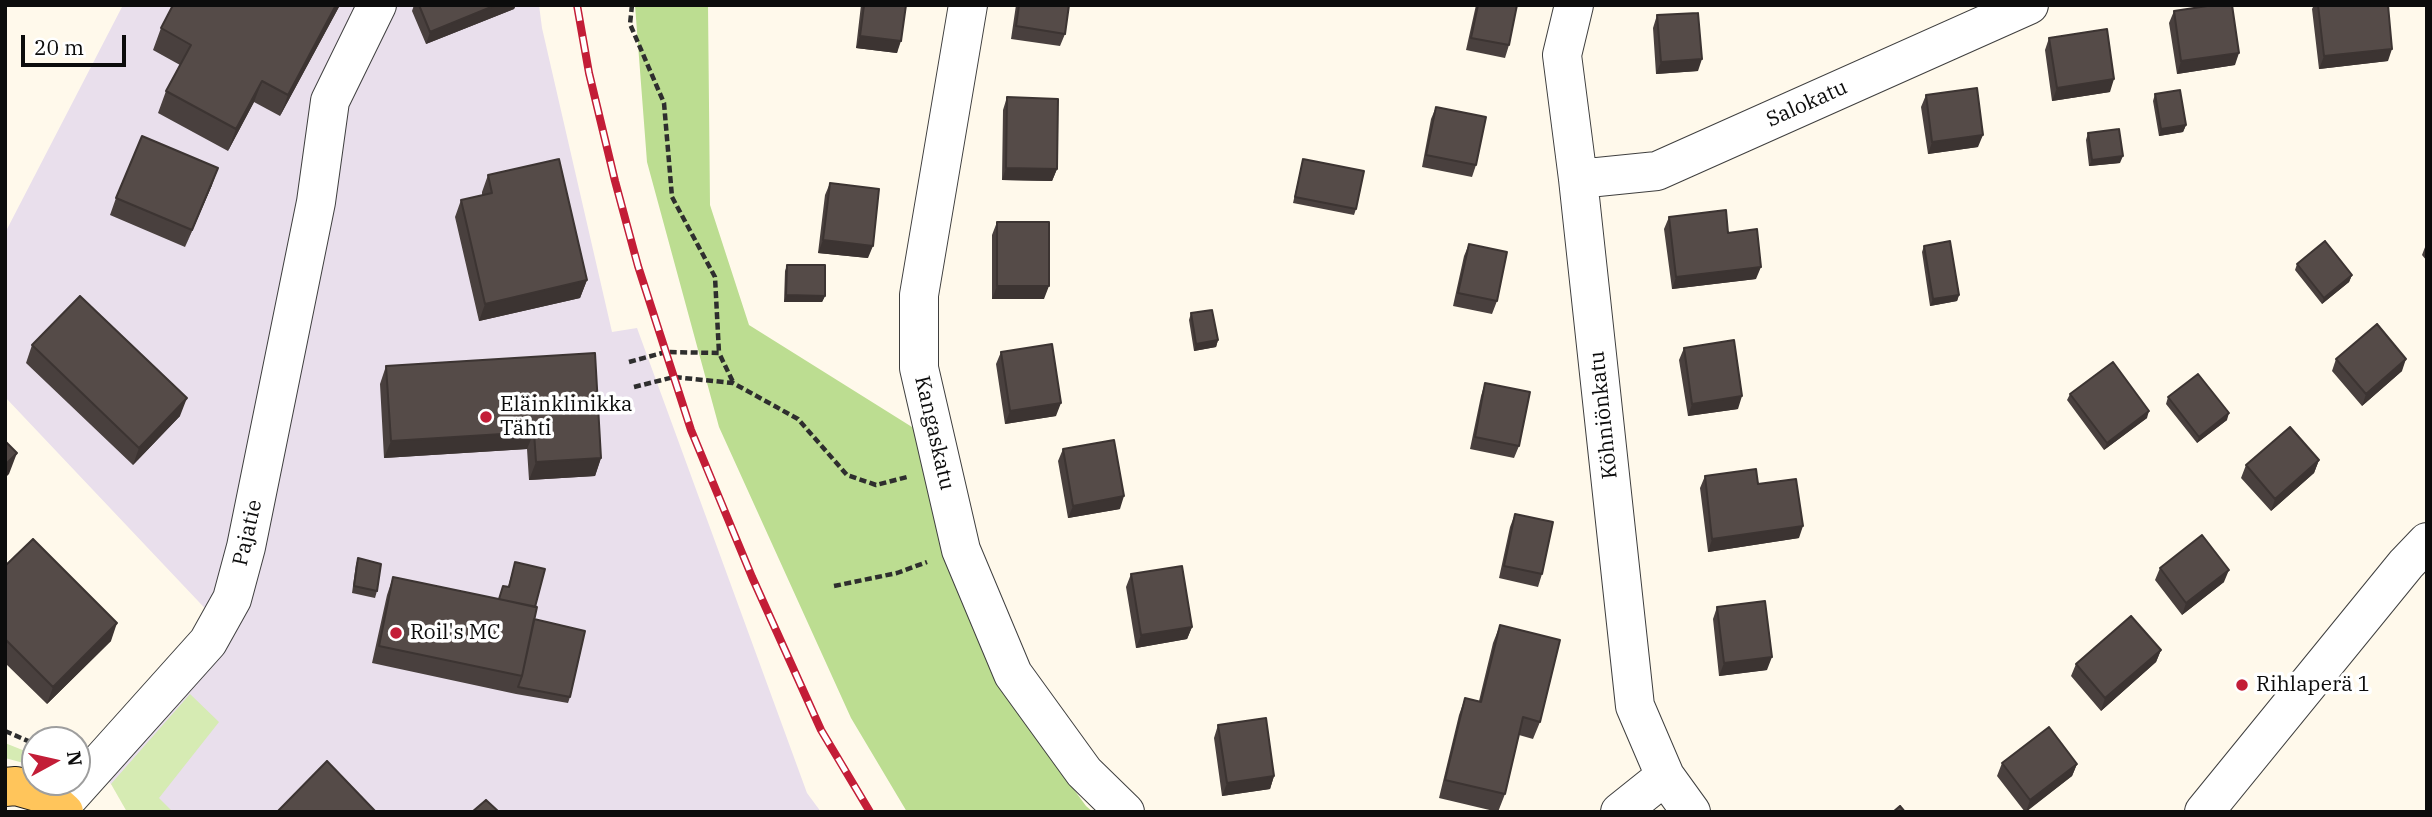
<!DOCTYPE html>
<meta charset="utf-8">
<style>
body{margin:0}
#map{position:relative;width:2432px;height:817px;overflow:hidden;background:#fff9eb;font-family:"IBM Plex Serif",serif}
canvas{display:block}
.frame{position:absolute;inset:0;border:7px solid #0c0c0c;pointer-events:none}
.north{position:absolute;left:21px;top:726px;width:70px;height:70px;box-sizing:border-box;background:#fff;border:2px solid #9e9e9e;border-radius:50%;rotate:82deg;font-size:19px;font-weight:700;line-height:28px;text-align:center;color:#0c0c0c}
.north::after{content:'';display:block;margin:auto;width:24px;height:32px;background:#c31d37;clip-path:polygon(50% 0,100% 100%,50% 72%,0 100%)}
.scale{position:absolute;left:21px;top:35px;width:105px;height:32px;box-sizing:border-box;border:4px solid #0c0c0c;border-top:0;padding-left:9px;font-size:21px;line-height:24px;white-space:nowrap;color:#0c0c0c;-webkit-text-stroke:5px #fff;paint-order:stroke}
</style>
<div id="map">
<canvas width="2432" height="817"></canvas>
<div class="frame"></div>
<div class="north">N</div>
<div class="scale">20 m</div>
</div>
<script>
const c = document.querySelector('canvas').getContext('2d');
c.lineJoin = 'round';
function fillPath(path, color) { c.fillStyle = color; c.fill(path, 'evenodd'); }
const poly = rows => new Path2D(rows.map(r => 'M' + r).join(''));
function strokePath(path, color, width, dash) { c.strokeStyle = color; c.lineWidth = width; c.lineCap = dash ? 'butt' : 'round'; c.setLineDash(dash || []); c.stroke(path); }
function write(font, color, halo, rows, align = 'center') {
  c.font = font + ' "IBM Plex Serif",serif'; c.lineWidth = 7; c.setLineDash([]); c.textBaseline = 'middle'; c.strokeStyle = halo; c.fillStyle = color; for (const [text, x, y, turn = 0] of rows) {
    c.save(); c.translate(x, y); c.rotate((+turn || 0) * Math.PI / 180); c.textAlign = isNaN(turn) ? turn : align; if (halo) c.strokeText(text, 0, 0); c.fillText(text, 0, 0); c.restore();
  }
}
fillPath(poly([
 [123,5,539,5,542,28,612,332,637,328,807,793,821,812,137,812,84,755,216,620,5,397,5,233]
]), '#e9dfec');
fillPath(poly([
 [190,694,219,722,159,798,173,812,127,812,111,784],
 [5,743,35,755,35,766,5,758]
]), '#d6ebb3');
fillPath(poly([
 [635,5,708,5,710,205,749,325,920,432,945,545,996,683,1086,806,1093,812,907,812,851,718,719,427,647,162]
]), '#bcdd91');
const minor = poly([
 [968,5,919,295,919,368,961,550,1013,674,1084,772,1125,812],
 [1574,5,1562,55,1578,179,1635,706,1665,776,1691,812],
 [1578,179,1657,171,2029,5],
 [60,807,208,642,232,599,246,547,316,202,330,101,377,5],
 [1620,812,1665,776],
 [2204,812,2406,564,2427,542]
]);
const major = poly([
 [5,787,16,786,44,794,64,812]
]);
strokePath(minor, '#3f3f3f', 40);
strokePath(major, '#1d1d1d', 40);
strokePath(poly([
 [632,5,630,24,664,103,672,197,715,277,719,353],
 [629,362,666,352,719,353,733,382],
 [634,387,674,377,733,383,798,419,847,475,876,485,907,477],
 [834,586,897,573,927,562],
 [5,731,35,744]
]), '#2e2e2e', 4.5, [7, 3.5]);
strokePath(minor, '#fff', 38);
strokePath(major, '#ffc55b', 38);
const rail = poly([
 [577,5,589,73,615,181,638,266,691,430,752,577,821,730,870,812]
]);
strokePath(rail, '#c31d37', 8);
strokePath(rail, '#fff', 5, [16]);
fillPath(poly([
 [173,5,340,5,280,116,254,102,228,151,158,113,166,91,180,65,153,50,161,28],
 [414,5,516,5,514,9,426,44,412,11],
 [861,5,906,5,897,53,856,48],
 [1016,5,1069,5,1065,34,1060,46,1011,39],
 [1476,5,1517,5,1509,45,1505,58,1466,50],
 [2314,5,2388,5,2388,61,2319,69,2312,9],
 [2174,11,2235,65,2177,74,2169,23],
 [1657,15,1698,71,1656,74,1653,28],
 [2049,38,2110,92,2052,101,2045,50],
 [2155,94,2186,125,2183,132,2159,136,2153,101],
 [1926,95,1978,147,1928,154,1921,107],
 [1007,97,1057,169,1052,181,1002,180,1003,110],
 [1436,107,1476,165,1472,177,1422,167,1431,119],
 [2088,133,2120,163,2089,166,2086,140],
 [1303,159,1356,209,1354,215,1293,203],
 [488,175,587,280,580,298,479,321,455,217,461,200,482,195,482,192],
 [830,183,868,258,818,253,825,195],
 [212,185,185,247,110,215,116,198],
 [1669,217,1728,233,1756,279,1672,289,1664,229],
 [997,222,1044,299,992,299,992,235],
 [2427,242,2427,261,2422,255],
 [1469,244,1497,301,1492,314,1453,306,1464,256],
 [1924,246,1959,295,1957,301,1930,306,1922,252],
 [2297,264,2352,275,2349,282,2322,304,2295,270],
 [787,265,825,296,822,302,784,302,785,271],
 [1191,313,1218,340,1216,347,1194,351,1189,320],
 [32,345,180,416,133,465,26,363],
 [1684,348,1738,409,1688,416,1679,360],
 [1001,352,1056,416,1005,424,996,364],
 [2336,359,2402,371,2362,406,2332,371],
 [386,366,601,458,595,476,529,480,527,449,384,458,380,384],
 [1485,383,1519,446,1514,458,1470,449,1481,396],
 [2070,394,2147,418,2104,450,2067,400],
 [2168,397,2227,420,2197,443,2166,404],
 [1063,449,1120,509,1068,518,1058,461],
 [2319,460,2314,473,2271,511,2241,478,2246,465],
 [1705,476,1758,484,1799,538,1708,552,1700,488],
 [1515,514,1542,574,1538,587,1499,578,1510,527],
 [358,558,377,591,375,598,352,593,356,564],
 [515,562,535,607,534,619,570,697,568,703,516,694,372,663,387,595,393,577,499,599,503,586,508,587],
 [5,566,111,641,47,704,5,663],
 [2160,568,2224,582,2182,615,2155,580],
 [1131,574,1192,627,1187,639,1136,648,1126,587],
 [1717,607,1767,670,1719,676,1713,619],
 [1500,625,1540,722,1533,739,1519,735,1505,794,1498,812,1439,798,1459,715,1465,698,1479,701,1493,643],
 [2161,650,2156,662,2101,711,2071,676,2076,664],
 [1218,725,1274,776,1270,789,1222,796,1214,738],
 [2002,763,2077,764,2072,776,2025,812,1997,776]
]), '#49403e');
fillPath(poly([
 [336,5,340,5,280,116,288,95],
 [496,5,516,5,514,9,426,44,430,32],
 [860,36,901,41,897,53,856,48],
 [2392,49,2388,61,2319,69,2324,56],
 [2239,53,2235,65,2177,74,2181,61],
 [1702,59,1698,71,1656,74,1661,62],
 [2114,79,2110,92,2052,101,2057,88],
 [262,81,254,102,228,151,236,129],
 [2186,125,2183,132,2159,136,2161,129],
 [1983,135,1978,147,1928,154,1932,142],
 [2123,156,2120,163,2089,166,2092,160],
 [218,168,212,185,185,247,192,230],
 [1006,168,1057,169,1052,181,1002,180],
 [823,240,873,246,868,258,818,253],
 [1761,267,1756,279,1672,289,1676,277],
 [2352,275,2349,282,2322,304,2324,298],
 [587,280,580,298,479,321,485,304],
 [997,286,1049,286,1044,299,992,299],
 [786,295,825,296,822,302,784,302],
 [1959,295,1957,301,1930,306,1933,299],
 [1218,340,1216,347,1194,351,1196,344],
 [2406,359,2402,371,2362,406,2366,394],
 [1742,396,1738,409,1688,416,1692,404],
 [187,398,180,416,133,465,139,448],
 [1061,403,1056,416,1005,424,1010,411],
 [2149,411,2147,418,2104,450,2107,443],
 [2229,413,2227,420,2197,443,2199,437],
 [534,432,527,449,384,458,391,441],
 [17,453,9,474,5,478,5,465],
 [601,458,595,476,529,480,536,462],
 [2319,460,2314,473,2271,511,2275,499],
 [1124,496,1120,509,1068,518,1073,506],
 [1803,526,1799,538,1708,552,1712,539],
 [2229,570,2224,582,2182,615,2186,603],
 [117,623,111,641,47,704,53,687],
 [1192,627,1187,639,1136,648,1141,635],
 [2161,650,2156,662,2101,711,2105,698],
 [1772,657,1767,670,1719,676,1724,663],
 [2077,764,2072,776,2026,812,2030,800],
 [1274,776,1270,789,1222,796,1227,783]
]), '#3c3432');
const building = poly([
 [173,5,336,5,288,95,262,81,236,129,166,91,191,45,161,28,173,5],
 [419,5,496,5,430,32,419,5],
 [864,5,906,5,901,41,860,36,864,5],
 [1019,5,1069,5,1065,34,1016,26,1019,5],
 [1478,5,1517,5,1509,45,1471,38,1478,5],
 [2214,5,2232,5,2239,53,2181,61,2174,11,2214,5],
 [2318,5,2388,5,2392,49,2324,56,2318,5],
 [1698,13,1702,59,1661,62,1657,15,1698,13],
 [2107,29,2114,79,2057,88,2049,38,2107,29],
 [1977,88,1983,135,1932,142,1926,95,1977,88],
 [2180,90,2186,125,2161,129,2155,94,2180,90],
 [1007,97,1058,99,1057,169,1006,168,1007,97],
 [1436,107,1486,117,1476,165,1426,155,1436,107],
 [2119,129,2123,156,2092,160,2088,133,2119,129],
 [142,136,218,168,192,230,116,198,142,136],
 [559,159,587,280,485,304,461,200,492,193,488,175,559,159],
 [1303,159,1364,171,1356,209,1295,197,1303,159],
 [830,183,879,189,873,246,823,240,830,183],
 [1726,210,1728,233,1757,229,1761,267,1676,277,1669,217,1726,210],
 [997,222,1049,222,1049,286,997,286,997,222],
 [1950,241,1959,295,1933,299,1924,246,1950,241],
 [2325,241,2352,275,2324,298,2297,264,2325,241],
 [1469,244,1507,252,1497,301,1458,293,1469,244],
 [787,265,825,265,825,296,786,295,787,265],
 [80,296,187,398,139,448,32,345,80,296],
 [1212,310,1218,340,1196,344,1191,313,1212,310],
 [2377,324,2406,359,2366,394,2336,359,2377,324],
 [1734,340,1742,396,1692,404,1684,348,1734,340],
 [1052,344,1061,403,1010,411,1001,352,1052,344],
 [595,353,601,458,536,462,534,432,391,441,386,366,595,353],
 [2113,362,2149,411,2107,443,2070,394,2113,362],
 [2198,374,2229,413,2199,437,2168,397,2198,374],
 [1485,383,1530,392,1519,446,1475,437,1485,383],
 [2290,427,2319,460,2275,499,2246,465,2290,427],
 [1114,440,1124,496,1073,506,1063,449,1114,440],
 [5,441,17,453,5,465,5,441],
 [1756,469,1758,484,1796,479,1803,526,1712,539,1705,476,1756,469],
 [1515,514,1553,522,1542,574,1504,566,1515,514],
 [2202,535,2229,570,2186,603,2160,568,2202,535],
 [33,539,117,623,53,687,5,639,5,566,33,539],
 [358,558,381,564,377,591,354,586,358,558],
 [515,562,545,569,535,607,499,599,503,586,509,587,515,562],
 [1182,566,1192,627,1141,635,1131,574,1182,566],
 [393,577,537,607,522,676,379,646,393,577],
 [1765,601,1772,657,1724,663,1717,607,1765,601],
 [2131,616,2161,650,2105,698,2076,664,2131,616],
 [534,619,585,631,570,697,518,687,522,676,534,619],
 [1500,625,1560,640,1540,722,1523,717,1505,794,1445,780,1465,698,1481,702,1500,625],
 [1266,718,1274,776,1227,783,1218,725,1266,718],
 [2049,727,2077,764,2030,800,2002,763,2049,727],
 [327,761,376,812,277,812,327,761],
 [486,800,499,812,472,812,486,800],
 [1900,806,1905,812,1893,812,1900,806]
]);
fillPath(building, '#554b48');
strokePath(building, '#3c3432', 2);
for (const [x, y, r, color] of [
 [486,417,7,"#c31d37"],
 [396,633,7,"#c31d37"],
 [2242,685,7,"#c31d37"]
]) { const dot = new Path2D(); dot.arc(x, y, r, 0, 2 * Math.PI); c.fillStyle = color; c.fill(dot); strokePath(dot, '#fff', 2.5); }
write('21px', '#0c0c0c', '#fff', [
 ["Salokatu",1807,104,-24],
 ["Köhniönkatu",1604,415,-96],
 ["Kangaskatu",934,433,77],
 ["Pajatie",248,533,-77]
]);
write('21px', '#0c0c0c', '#fff', [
 ["Eläinklinikka",500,405],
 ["Tähti",500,429],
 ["Roil's MC",410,633],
 ["Rihlaperä 1",2256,685]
], 'left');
</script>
